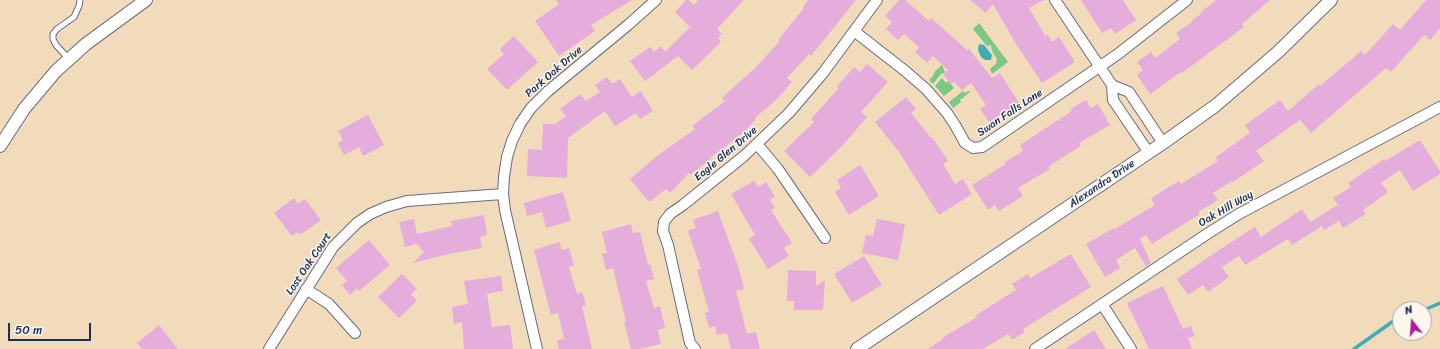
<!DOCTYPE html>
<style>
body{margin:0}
#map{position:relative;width:1440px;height:349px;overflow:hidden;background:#f2dbbb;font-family:Sriracha,sans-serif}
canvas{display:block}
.north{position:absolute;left:1392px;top:301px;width:40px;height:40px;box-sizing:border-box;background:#fbf7ec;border:1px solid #a1a7b3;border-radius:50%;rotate:343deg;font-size:11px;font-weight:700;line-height:16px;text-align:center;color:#1b2f5e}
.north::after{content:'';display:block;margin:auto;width:14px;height:18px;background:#b5179e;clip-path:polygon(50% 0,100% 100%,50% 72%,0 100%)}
.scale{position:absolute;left:8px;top:323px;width:83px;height:18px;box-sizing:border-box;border:2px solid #1b2f5e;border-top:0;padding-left:5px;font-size:12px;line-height:14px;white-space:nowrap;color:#1b2f5e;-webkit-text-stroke:3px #fbf7ec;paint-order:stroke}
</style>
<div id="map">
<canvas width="1440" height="349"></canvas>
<div class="north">N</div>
<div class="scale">50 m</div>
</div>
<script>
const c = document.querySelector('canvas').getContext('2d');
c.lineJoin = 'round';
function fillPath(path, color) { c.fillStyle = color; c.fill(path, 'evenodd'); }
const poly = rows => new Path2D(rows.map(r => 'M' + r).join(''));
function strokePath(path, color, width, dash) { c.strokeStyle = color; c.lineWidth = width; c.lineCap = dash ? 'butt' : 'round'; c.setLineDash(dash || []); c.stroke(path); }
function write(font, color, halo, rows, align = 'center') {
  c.font = font + ' Sriracha,sans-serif'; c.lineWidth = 3; c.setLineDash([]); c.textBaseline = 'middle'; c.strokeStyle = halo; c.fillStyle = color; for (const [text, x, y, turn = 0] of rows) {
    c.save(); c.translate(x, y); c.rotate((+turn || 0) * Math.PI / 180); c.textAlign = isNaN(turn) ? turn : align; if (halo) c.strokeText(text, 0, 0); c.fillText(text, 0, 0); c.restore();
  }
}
fillPath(poly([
 [979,23,1008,62,992,74,990,69,996,64,997,59,992,51,991,45,987,46,973,29],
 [942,65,945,72,940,75,933,84,929,80,933,76,935,71],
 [942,78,946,83,948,81,954,88,944,96,935,86],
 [963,91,965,93,969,91,970,92,960,100,961,102,953,108,949,102]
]), '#7bc785');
fillPath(poly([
 [979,44,984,45,992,55,991,60,985,60,981,57,978,50]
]), '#3dadb9');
strokePath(poly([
 [1424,310,1440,303],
 [1354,349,1392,322,1400,319]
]), '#3dadb9', 3.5);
fillPath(poly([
 [556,0,632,0,591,25,595,31,559,56,535,21,559,4],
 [686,0,689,0,694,5,698,0,744,0,717,29,722,34,718,38,721,42,692,70,678,56,645,81,630,61,650,47,654,52,661,46,665,52,690,27,675,12],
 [808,0,856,0,811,56,809,54,787,78,792,82,777,99,755,118,756,119,744,132,734,139,734,140,710,158,711,159,690,175,689,173,670,193,666,189,649,202,630,179,657,156,695,129,692,126,725,101,722,98,756,67,780,41,778,40,804,8,803,7],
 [899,0,905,0,929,21,931,18,967,50,969,49,992,78,1000,73,1019,103,989,122,980,109,986,105,971,83,962,90,954,82,951,84,943,74,948,70,933,56,927,63,915,52,919,47,904,34,898,40,886,29,892,22,885,16],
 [970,0,1044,0,1029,8,1045,36,1047,34,1052,42,1059,37,1075,62,1042,83,1014,41,993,4,986,13],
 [1081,0,1123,0,1136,20,1115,34,1111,28,1102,33],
 [1216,0,1270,0,1242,24,1244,27,1182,73,1181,72,1150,94,1137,75,1143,70,1137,62,1151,52,1155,58,1180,39,1176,33,1192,22,1191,21,1202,13,1201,12],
 [1426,0,1440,0,1440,28,1430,40,1424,35,1391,72,1386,68,1311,133,1300,120,1256,151,1264,161,1233,182,1232,181,1213,193,1218,200,1198,212,1200,214,1152,244,1146,235,1140,239,1151,263,1146,266,1135,248,1116,260,1120,268,1105,277,1086,244,1114,228,1115,229,1155,205,1151,198,1179,181,1181,184,1218,161,1216,157,1250,133,1245,125,1280,100,1288,111,1319,84,1320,86,1361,51,1365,55,1393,24,1400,30],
 [514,36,538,62,507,90,487,69,504,54,500,49],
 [867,64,888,82,861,112,867,117,842,146,810,177,784,151,814,122,811,119,839,88,837,86,854,67,860,72],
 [607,77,612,84,620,79,632,97,641,91,653,111,640,119,636,113,615,126,605,111,568,138,567,178,527,176,528,149,542,150,543,124,555,124,566,116,560,109,580,94,586,101,600,92,595,85],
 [906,97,916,109,911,113,931,138,932,137,948,161,943,164,955,184,963,179,972,194,939,215,899,152,875,122],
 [1086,100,1091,108,1098,104,1110,125,1079,143,1081,146,1049,166,1050,169,1018,188,1023,196,999,211,995,205,988,210,972,185,1006,164,1005,162,1023,151,1020,145,1072,111,1070,109],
 [368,115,384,145,363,156,359,147,344,155,338,143,343,140,338,131],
 [1420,140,1440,171,1440,174,1413,191,1400,170,1381,183,1388,192,1363,210,1366,214,1343,228,1339,221,1324,230,1322,226,1292,245,1288,239,1245,265,1239,256,1222,267,1229,277,1208,292,1203,285,1188,295,1177,279,1213,254,1255,227,1261,237,1302,209,1310,222,1338,205,1333,198,1351,187,1348,183,1384,159,1385,161],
 [860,165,879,196,849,215,835,192,841,188,837,180],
 [754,181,758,187,766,182,775,197,770,200,775,208,771,210,792,243,784,248,789,256,768,269,749,239,755,235,731,194],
 [563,192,571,221,546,228,542,212,527,216,524,203],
 [294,198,298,204,305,199,321,220,300,235,298,232,292,236,274,213],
 [718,211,739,269,744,289,736,291,747,334,756,332,760,349,731,349,727,333,717,335,715,326,709,328,705,313,709,312,697,270,701,269,688,231,696,228,693,220],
 [484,215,487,235,480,237,482,248,449,254,413,263,424,252,416,243,413,245,405,247,399,222,414,219,417,234,452,226,451,221],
 [877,219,905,224,898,260,862,253,866,235,873,236],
 [631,224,633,233,640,232,648,265,650,264,654,279,646,281,654,308,660,306,665,328,658,330,661,344,640,349,631,349,624,322,626,322,613,268,606,270,602,254,607,253,602,232],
 [369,240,390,265,359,291,357,288,350,295,342,285,347,281,336,268],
 [559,242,562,250,569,248,574,265,569,267,577,294,582,292,586,305,582,306,592,349,559,349,557,340,564,339,558,313,551,315,534,250],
 [1071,254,1091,287,1023,329,1025,332,1012,340,1008,334,983,349,928,349,943,339,942,338,977,317,976,315,1016,290,1012,284,1028,274,1030,278],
 [864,256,882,285,852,303,834,274],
 [788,270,816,271,816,286,825,280,823,310,794,310,794,301,787,301],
 [402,274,417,289,411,294,417,301,399,318,378,297],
 [501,276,503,291,487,294,492,327,510,325,513,349,464,349,462,322,454,324,452,307,468,304,464,281],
 [1163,286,1183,329,1191,326,1195,336,1188,338,1192,349,1149,349,1127,303],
 [159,325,178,349,142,349,137,343],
 [1094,330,1106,349,1065,349]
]), '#e5addb');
const service = poly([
 [69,59,56,45,53,39,53,34,57,29,74,17,79,6,80,0]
]);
const minor = poly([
 [1055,0,1112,85,1129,92,1163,143],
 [854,31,904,70,926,89,947,113,955,125,965,143,973,148,982,147,1118,54,1187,0],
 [1112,85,1113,100,1149,153],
 [757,144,778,169,825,238],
 [306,289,329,304,355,333],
 [1102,304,1131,349],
 [269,349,333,247,357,223,370,214,386,207,407,201,503,194],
 [537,349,505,210,503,194,504,177,507,157,512,141,520,124,531,108,548,91,628,25,656,0],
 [695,349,690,343,668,245,663,231,664,222,670,214,683,205,744,156,789,113,823,73,877,0],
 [1035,349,1207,234,1237,215,1440,107]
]);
const tertiary = poly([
 [0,146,24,109,56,71,86,44,146,0],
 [857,349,1163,143,1215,106,1278,52,1331,0]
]);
strokePath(service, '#666b7f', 7);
strokePath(minor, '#666b7f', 12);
strokePath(tertiary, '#666b7f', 14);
strokePath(service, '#fff', 5);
strokePath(minor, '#fff', 10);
strokePath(tertiary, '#fff', 12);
write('11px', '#1b2f5e', '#fbf7ec', [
 ["Park Oak Drive",554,72,-41],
 ["Swan Falls Lane",1010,113,-34],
 ["Eagle Glen Drive",726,154,-40],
 ["Alexandra Drive",1102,184,-34],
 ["Oak Hill Way",1226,209,-30],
 ["Lost Oak Court",309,264,-56]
]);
</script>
